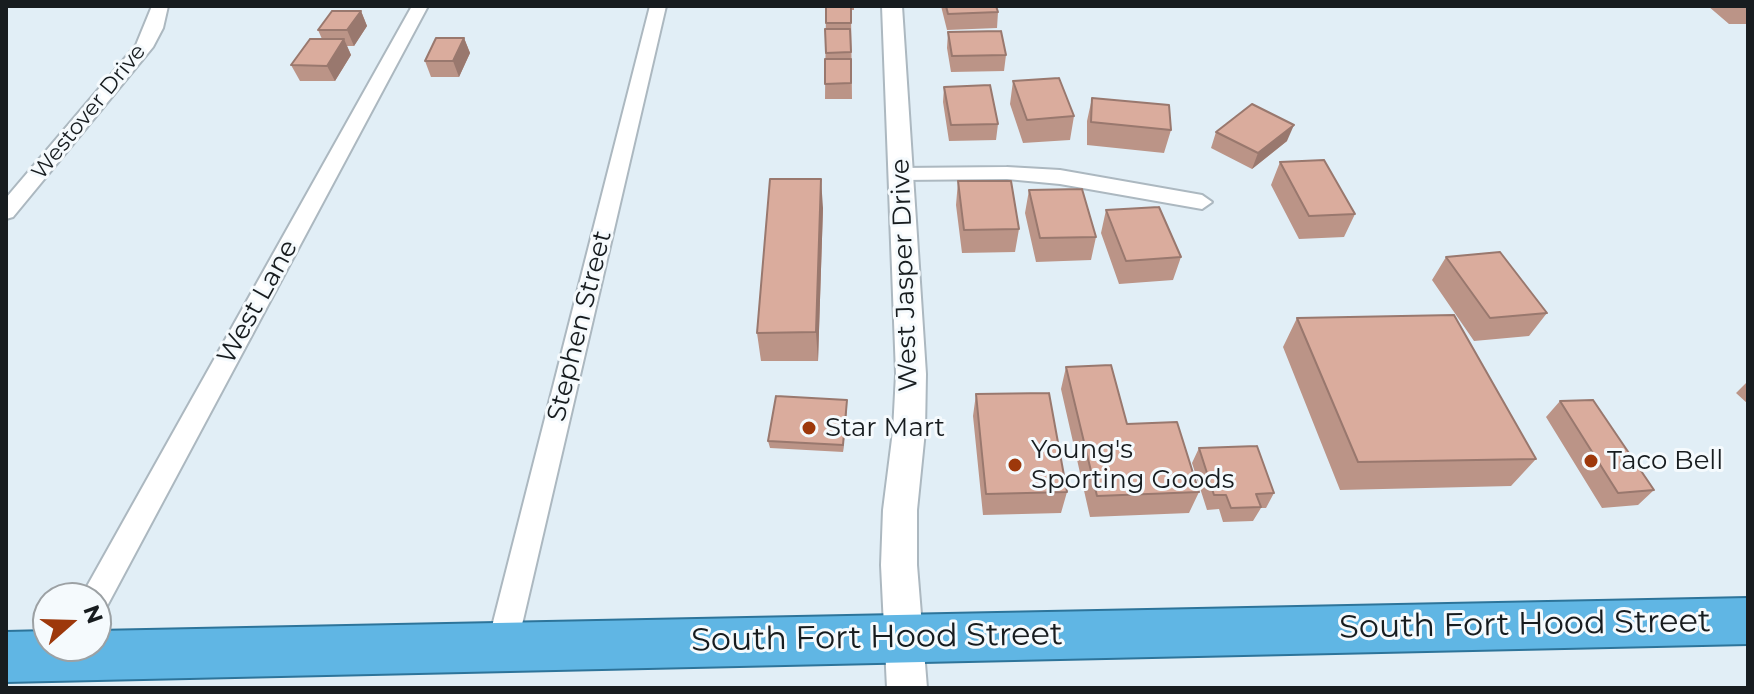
<!DOCTYPE html>
<style>
body{margin:0}
#map{position:relative;width:1754px;height:694px;overflow:hidden;background:#e1eef6;font-family:Montserrat,sans-serif}
canvas{display:block}
.frame{position:absolute;inset:0;border:8px solid #171c1f;pointer-events:none}
.north{position:absolute;left:32px;top:582px;width:80px;height:80px;box-sizing:border-box;background:#f5fafd;border:2px solid #9ca1a4;border-radius:50%;rotate:70deg;font-size:22px;font-weight:700;line-height:32px;text-align:center;color:#171c1f}
.north::after{content:'';display:block;margin:auto;width:28px;height:36px;background:#9d380b;clip-path:polygon(50% 0,100% 100%,50% 72%,0 100%)}
</style>
<div id="map">
<canvas width="1754" height="694"></canvas>
<div class="frame"></div>
<div class="north">N</div>
</div>
<script>
const c = document.querySelector('canvas').getContext('2d');
c.lineJoin = 'round';
const poly = rows => new Path2D(rows.map(r => 'M' + r).join(''));
function strokePath(path, color, width, dash) { c.strokeStyle = color; c.lineWidth = width; c.lineCap = dash ? 'butt' : 'round'; c.setLineDash(dash || []); c.stroke(path); }
function fillPath(path, color) { c.fillStyle = color; c.fill(path, 'evenodd'); }
function write(font, color, halo, rows, align = 'center') {
  c.font = font + ' Montserrat,sans-serif'; c.lineWidth = 6; c.setLineDash([]); c.textBaseline = 'middle'; c.strokeStyle = halo; c.fillStyle = color; for (const [text, x, y, turn = 0] of rows) {
    c.save(); c.translate(x, y); c.rotate((+turn || 0) * Math.PI / 180); c.textAlign = isNaN(turn) ? turn : align; if (halo) c.strokeText(text, 0, 0); c.fillText(text, 0, 0); c.restore();
  }
}
const minor = poly([
 [152,6,168,6,163,28,153,47,13,217,6,219,6,198,136,45,152,6],
 [412,6,428,6,106,608,96,612,96,598,81,598,86,588,412,6],
 [650,6,666,6,517,646,513,656,502,661,491,656,487,646,650,6],
 [1007,167,1060,170,1202,195,1212,202,1202,209,1060,184,1007,179,901,180,891,174,901,168,1007,167]
]);
const tertiary = poly([
 [882,6,902,6,926,374,925,431,917,510,917,565,927,688,887,688,881,565,883,510,893,431,896,374,882,6]
]);
const trunk = poly([
 [1748,598,1748,644,6,682,6,632,48,631,48,646,96,646,96,631,1748,598]
]);
strokePath(minor, '#acb8c0', 4);
strokePath(tertiary, '#acb8c0', 4);
strokePath(trunk, '#2d749a', 4);
fillPath(minor, '#fff');
fillPath(tertiary, '#fff');
fillPath(trunk, '#60b6e4');
fillPath(poly([
 [826,6,854,6,854,10,851,10,852,99,825,99],
 [941,6,996,6,998,12,997,28,947,30],
 [1708,6,1748,6,1748,24,1729,24],
 [361,11,367,26,354,46,347,46,351,55,335,81,300,81,291,65,322,39,318,30],
 [948,32,1006,55,1004,71,951,72,947,48],
 [464,38,470,53,459,77,431,77,425,61],
 [1013,81,1074,116,1070,140,1023,143,1010,104],
 [944,87,998,124,996,140,949,141,943,102],
 [1092,98,1171,130,1164,153,1087,145,1087,121],
 [1216,132,1287,141,1252,169,1211,148],
 [1280,162,1355,214,1344,237,1299,239,1271,185],
 [958,181,1019,229,1015,252,962,253,956,205],
 [1029,190,1096,237,1091,260,1036,262,1025,213],
 [823,208,818,361,761,361,757,333],
 [1106,210,1181,257,1173,280,1119,284,1101,233],
 [1446,257,1547,313,1529,336,1474,341,1432,280],
 [1297,318,1536,459,1511,486,1340,490,1283,347],
 [1066,367,1199,492,1189,513,1090,517,1061,389],
 [1748,381,1748,404,1736,393],
 [976,394,1067,492,1061,513,983,515,973,416],
 [847,400,843,452,770,448,768,441],
 [1560,401,1654,490,1638,505,1602,508,1546,417],
 [1199,448,1274,493,1266,508,1261,508,1253,521,1223,522,1219,509,1207,510,1192,463]
]), '#bb9487');
fillPath(poly([
 [361,11,367,26,354,46,347,30],
 [464,38,470,53,459,77,453,61],
 [344,39,351,55,335,81,327,66],
 [1294,125,1287,141,1252,169,1258,153],
 [821,179,823,208,818,361,816,332],
 [847,400,847,408,843,452,843,445]
]), '#99786e');
const building = poly([
 [826,6,851,6,851,23,826,23,826,6],
 [946,6,996,6,998,12,948,14,946,6],
 [332,11,361,11,347,30,318,30,332,11],
 [825,29,850,29,851,52,826,53,825,29],
 [1001,31,1006,55,952,56,948,32,1001,31],
 [436,38,464,38,453,61,425,61,436,38],
 [310,39,344,39,327,66,291,65,310,39],
 [825,59,851,59,851,83,825,84,825,59],
 [1059,78,1074,116,1027,120,1013,81,1059,78],
 [990,85,998,124,951,125,944,87,990,85],
 [1092,98,1169,105,1171,130,1091,122,1092,98],
 [1252,104,1294,125,1258,153,1216,132,1252,104],
 [1324,160,1355,214,1309,216,1280,162,1324,160],
 [770,179,821,179,816,332,757,333,770,179],
 [958,181,1011,181,1019,229,964,230,958,181],
 [1082,189,1096,237,1040,238,1029,190,1082,189],
 [1159,207,1181,257,1126,261,1106,210,1159,207],
 [1500,252,1547,313,1490,318,1446,257,1500,252],
 [1454,315,1536,459,1358,462,1297,318,1454,315],
 [1111,365,1127,424,1177,422,1199,492,1097,496,1066,367,1111,365],
 [1049,393,1067,492,986,494,976,394,1049,393],
 [776,396,847,400,843,445,768,441,776,396],
 [1593,400,1654,490,1618,493,1560,401,1593,400],
 [1257,446,1274,493,1256,494,1261,507,1231,508,1226,495,1214,495,1199,448,1257,446]
]);
fillPath(building, '#daac9d');
strokePath(building, '#99786e', 2);
for (const [x, y, r, color] of [
 [809,428,8,"#9d380b"],
 [1591,461,8,"#9d380b"],
 [1015,465,8,"#9d380b"]
]) { const dot = new Path2D(); dot.arc(x, y, r, 0, 2 * Math.PI); c.fillStyle = color; c.fill(dot); strokePath(dot, '#f5fafd', 3); }
write('22px', '#171c1f', '#f5fafd', [
 ["Westover Drive",89,112,-51]
]);
write('26px', '#171c1f', '#f5fafd', [
 ["West Jasper Drive",905,275,-92],
 ["West Lane",258,302,-61],
 ["Stephen Street",580,326,-76]
]);
write('26px', '#171c1f', '#f5fafd', [
 ["Star Mart",825,428],
 ["Young's",1031,450],
 ["Sporting Goods",1031,480],
 ["Taco Bell",1607,461]
], 'left');
write('32px', '#171c1f', '#f5fafd', [
 ["South Fort Hood Street",1525,625,-1],
 ["South Fort Hood Street",877,638,-1]
]);
</script>
